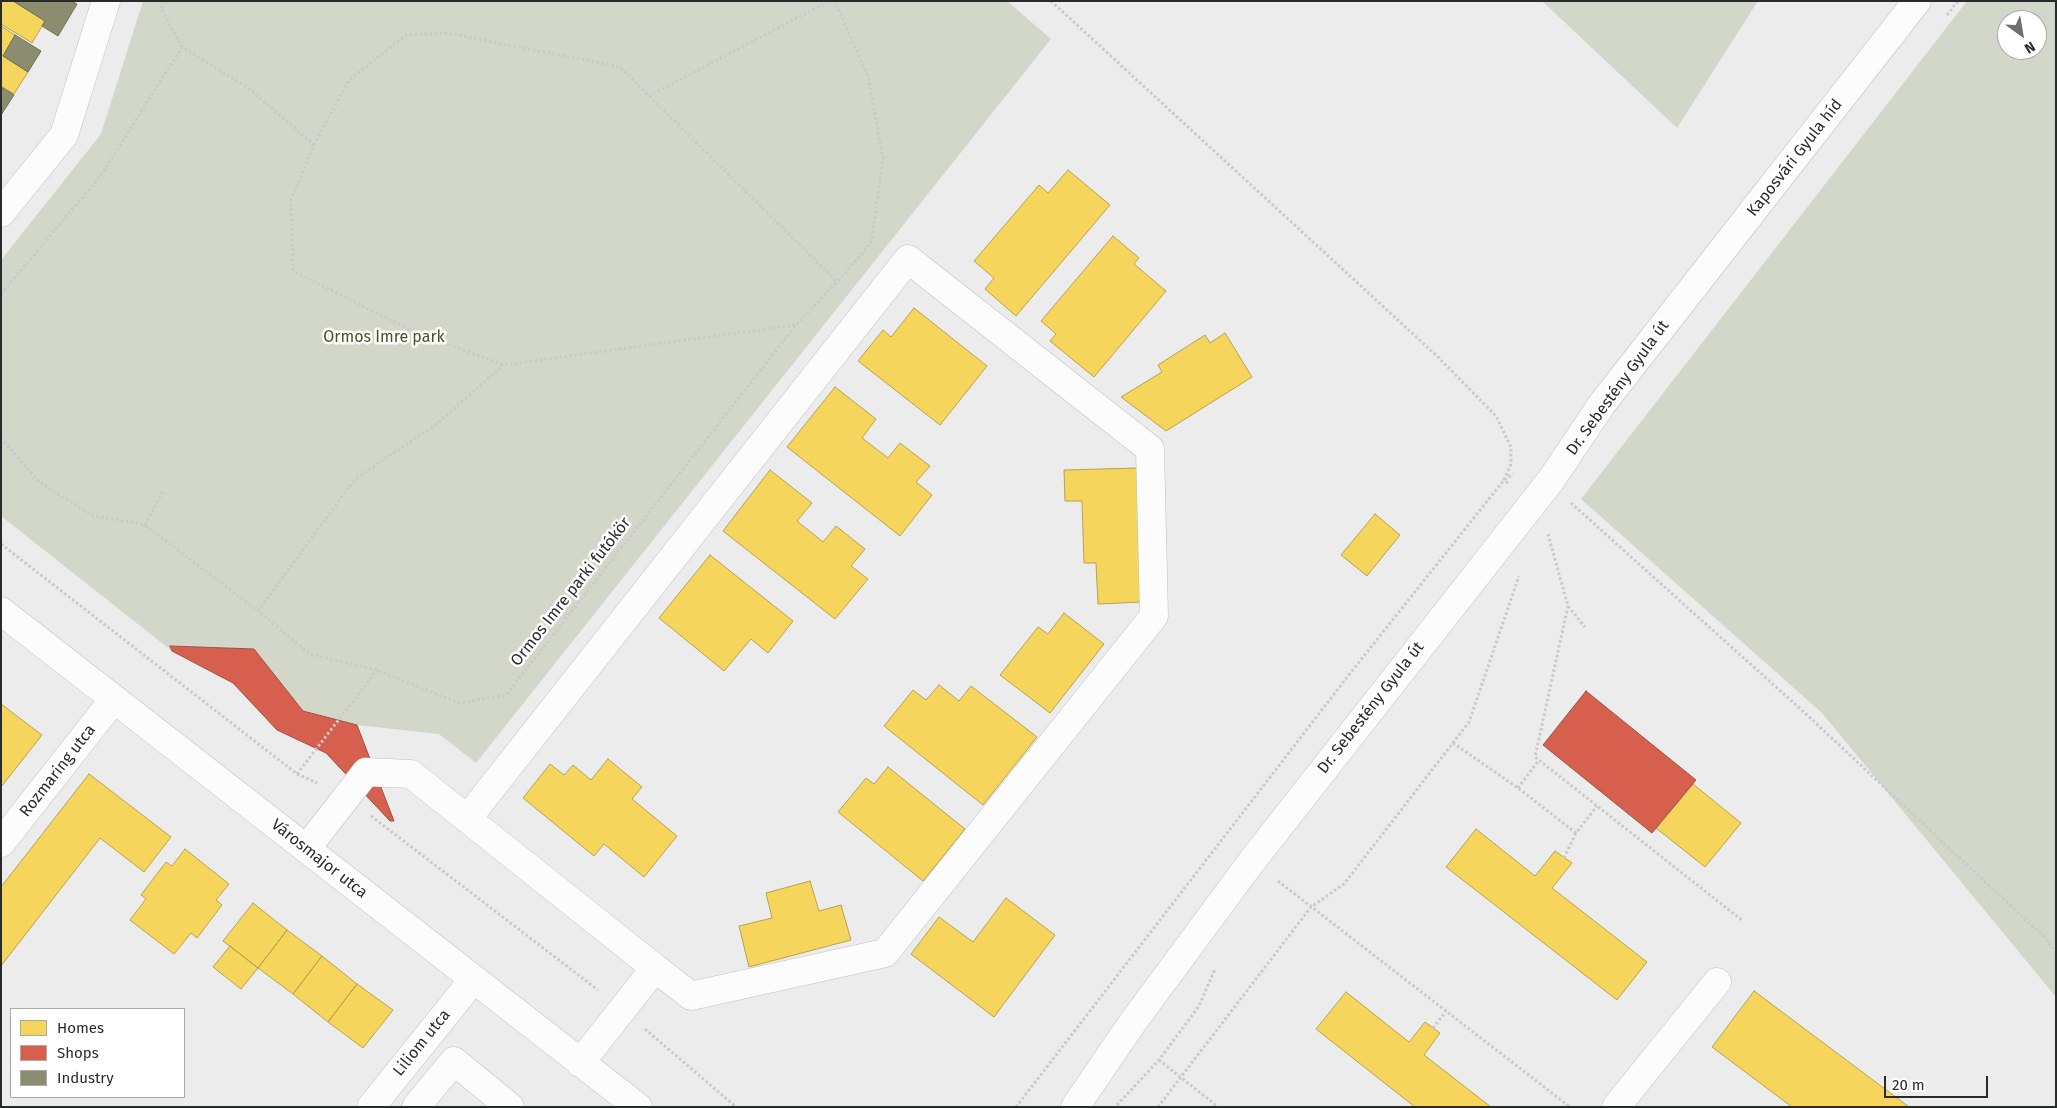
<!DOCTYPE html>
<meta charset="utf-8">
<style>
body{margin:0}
#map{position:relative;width:2057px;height:1108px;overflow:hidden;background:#ececed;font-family:"Fira Sans",sans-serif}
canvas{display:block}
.frame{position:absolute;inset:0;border:2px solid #292a2a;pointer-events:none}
.legend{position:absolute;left:10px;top:1008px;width:175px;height:90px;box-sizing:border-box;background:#fff;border:1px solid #a9aaaa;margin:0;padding:6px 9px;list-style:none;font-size:15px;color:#292a2a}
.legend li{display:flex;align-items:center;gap:10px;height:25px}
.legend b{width:25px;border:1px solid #a9aaaa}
.north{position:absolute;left:1997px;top:10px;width:50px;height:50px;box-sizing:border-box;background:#fff;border:1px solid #a9aaaa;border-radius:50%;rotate:148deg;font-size:14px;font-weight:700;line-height:20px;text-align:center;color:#292a2a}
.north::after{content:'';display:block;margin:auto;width:18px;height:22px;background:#6d6e6e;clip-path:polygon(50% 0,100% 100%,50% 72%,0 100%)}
.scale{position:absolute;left:1884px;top:1076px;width:104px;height:22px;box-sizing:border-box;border:2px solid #292a2a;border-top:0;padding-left:6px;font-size:15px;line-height:18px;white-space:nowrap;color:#292a2a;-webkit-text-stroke:4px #fff;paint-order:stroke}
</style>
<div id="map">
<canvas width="2057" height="1108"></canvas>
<div class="frame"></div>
<ul class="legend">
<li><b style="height:14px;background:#f6d55c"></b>Homes</li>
<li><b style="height:14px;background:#d6604d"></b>Shops</li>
<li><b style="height:14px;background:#8c8c6e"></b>Industry</li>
</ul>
<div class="north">N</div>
<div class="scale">20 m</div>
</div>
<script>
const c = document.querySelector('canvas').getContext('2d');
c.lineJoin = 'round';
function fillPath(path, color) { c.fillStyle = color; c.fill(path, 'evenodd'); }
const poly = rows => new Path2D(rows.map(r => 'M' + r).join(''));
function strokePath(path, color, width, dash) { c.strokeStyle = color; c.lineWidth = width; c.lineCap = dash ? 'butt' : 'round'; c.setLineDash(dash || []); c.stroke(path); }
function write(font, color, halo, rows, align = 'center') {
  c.font = font + ' "Fira Sans",sans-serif'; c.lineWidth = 5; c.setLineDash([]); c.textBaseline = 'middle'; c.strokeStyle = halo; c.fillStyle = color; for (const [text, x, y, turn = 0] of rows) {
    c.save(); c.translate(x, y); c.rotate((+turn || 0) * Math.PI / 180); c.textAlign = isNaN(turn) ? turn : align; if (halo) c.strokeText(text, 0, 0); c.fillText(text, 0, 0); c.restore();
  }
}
fillPath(poly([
 [143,1,1007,1,1051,39,476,763,439,734,357,725,303,711,254,649,171,646,172,651,1,516,1,260,101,134],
 [1542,1,1758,1,1677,128],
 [1967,1,2056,1,2056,997,1822,713,1581,499],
 [2007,20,2037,20,2037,50,2007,50]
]), '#d3d7ca');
const homes = poly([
 [1,1,13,1,45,21,32,43,1,24,1,1],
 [1,26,15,35,3,56,28,72,14,94,1,86,1,26],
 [1068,170,1110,205,1016,316,985,289,994,278,974,261,1039,185,1048,193,1068,170],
 [1113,236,1139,258,1134,264,1166,291,1094,377,1050,341,1056,334,1041,321,1113,236],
 [914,308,987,366,940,425,858,361,883,330,891,337,914,308],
 [1225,333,1252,377,1166,431,1121,397,1162,372,1158,365,1205,335,1210,343,1225,333],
 [835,387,876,419,862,438,888,458,900,443,930,466,916,482,932,495,900,536,787,447,835,387],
 [1137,468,1142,602,1098,604,1096,563,1084,563,1082,501,1065,501,1064,470,1137,468],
 [770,470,812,503,797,521,823,542,836,526,865,549,851,566,868,579,835,619,723,531,770,470],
 [1375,514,1400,535,1367,576,1341,555,1375,514],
 [710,555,793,621,768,653,751,639,724,671,659,618,710,555],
 [1064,613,1104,644,1050,713,1000,675,1038,627,1048,634,1064,613],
 [939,685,959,701,971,686,1037,737,983,805,884,726,913,690,926,700,939,685],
 [1,704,42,735,1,787,1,704],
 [608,759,642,787,632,799,677,836,644,877,604,844,594,856,523,798,550,764,564,775,573,765,591,780,608,759],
 [888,767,965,829,923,881,838,812,866,778,874,784,888,767],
 [89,774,171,837,144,872,100,838,1,966,1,887,89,774],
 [1693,784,1741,823,1705,867,1656,828,1693,784],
 [1476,829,1535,876,1555,851,1572,863,1552,888,1647,962,1617,1000,1446,867,1476,829],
 [185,849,229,884,216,900,222,905,197,938,191,933,174,954,130,920,146,899,141,895,166,862,172,866,185,849],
 [810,881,819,911,841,905,851,940,749,967,739,926,772,918,766,893,810,881],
 [1006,898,1055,935,994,1017,911,954,939,917,973,942,1006,898],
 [253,903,287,930,258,968,223,941,253,903],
 [287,930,322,956,293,994,258,968,287,930],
 [230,946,258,968,241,989,213,967,230,946],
 [322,956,357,984,328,1022,293,994,322,956],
 [357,984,393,1010,363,1048,328,1022,357,984],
 [1754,991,1909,1107,1792,1107,1712,1047,1754,991],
 [1346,992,1409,1042,1425,1022,1440,1033,1424,1055,1491,1107,1415,1107,1316,1029,1346,992]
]);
fillPath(homes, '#f6d55c');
strokePath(homes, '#b8a24d', 1);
const shops = poly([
 [170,646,254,649,303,711,357,725,394,821,390,821,326,753,277,730,233,683,172,651,170,646],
 [1586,691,1696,780,1652,833,1543,745,1586,691]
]);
fillPath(shops, '#d6604d');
strokePath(shops, '#a25042', 1);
const industry = poly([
 [13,1,71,1,77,4,58,36,42,26,45,21,13,1],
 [15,35,41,51,28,72,3,56,15,35],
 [1,87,14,95,1,115,1,87]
]);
fillPath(industry, '#8c8c6e');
strokePath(industry, '#6e6f5a', 1);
const minor = poly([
 [1,213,64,135,106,1],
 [1,611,638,1107],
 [467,819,908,259,1150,449,1154,616,885,953,691,996,655,968],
 [1,843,114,699],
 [306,849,366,772,411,774,655,968,580,1063],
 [371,1107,473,980],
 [416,1107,454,1061,510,1107],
 [1075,1107,1133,1022,1252,861,1551,480,1602,404,1917,1],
 [1616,1107,1717,982]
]);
strokePath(minor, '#c0c0c0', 29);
strokePath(poly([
 [164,1,161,9,182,47,247,87,314,145,291,200,293,271,408,329,503,365,796,325],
 [1051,1,1437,356,1496,416,1511,447,1511,464,1504,480,1509,484],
 [1947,15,1958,1],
 [649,96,829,1],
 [314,145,349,80,406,35,448,33,620,67,837,282],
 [1,294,102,174,182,47],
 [1,438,39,482,92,515,145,525,258,611,310,654,377,670,459,703,506,695,796,325,837,282,871,243,883,159,868,77,835,1],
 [1571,503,1805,713,2044,937,2056,952],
 [145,525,163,491],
 [1548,534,1568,606,1585,627],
 [1,544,297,774,317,783],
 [1568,606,1535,757,1743,921],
 [258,611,355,479,438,423,503,365],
 [1453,743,1518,788,1576,833,1597,806],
 [297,774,377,670],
 [1518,788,1539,760],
 [371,816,598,990],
 [1564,858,1576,833],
 [1278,881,1570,1107],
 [1433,1028,1446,1011],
 [645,1029,736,1107],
 [1159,1060,1218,1107],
 [1117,1105,1159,1060,1199,1006,1215,969],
 [1016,1107,1348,676,1504,480,1513,474],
 [1158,1107,1311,907,1344,884,1469,722,1519,576]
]), '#cacaca', 3, [2.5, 2.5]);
strokePath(minor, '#fcfcfc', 28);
write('16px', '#292a2a', '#fff', [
 ["Kaposvári Gyula híd",1795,158,-52],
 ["Dr. Sebestény Gyula út",1618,388,-54],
 ["Ormos Imre parki futókör",571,592,-52],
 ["Dr. Sebestény Gyula út",1371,708,-52],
 ["Rozmaring utca",58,771,-52],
 ["Városmajor utca",319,859,38],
 ["Liliom utca",422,1043,-51]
]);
write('16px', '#455223', '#fff', [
 ["Ormos Imre park",384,338]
]);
</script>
